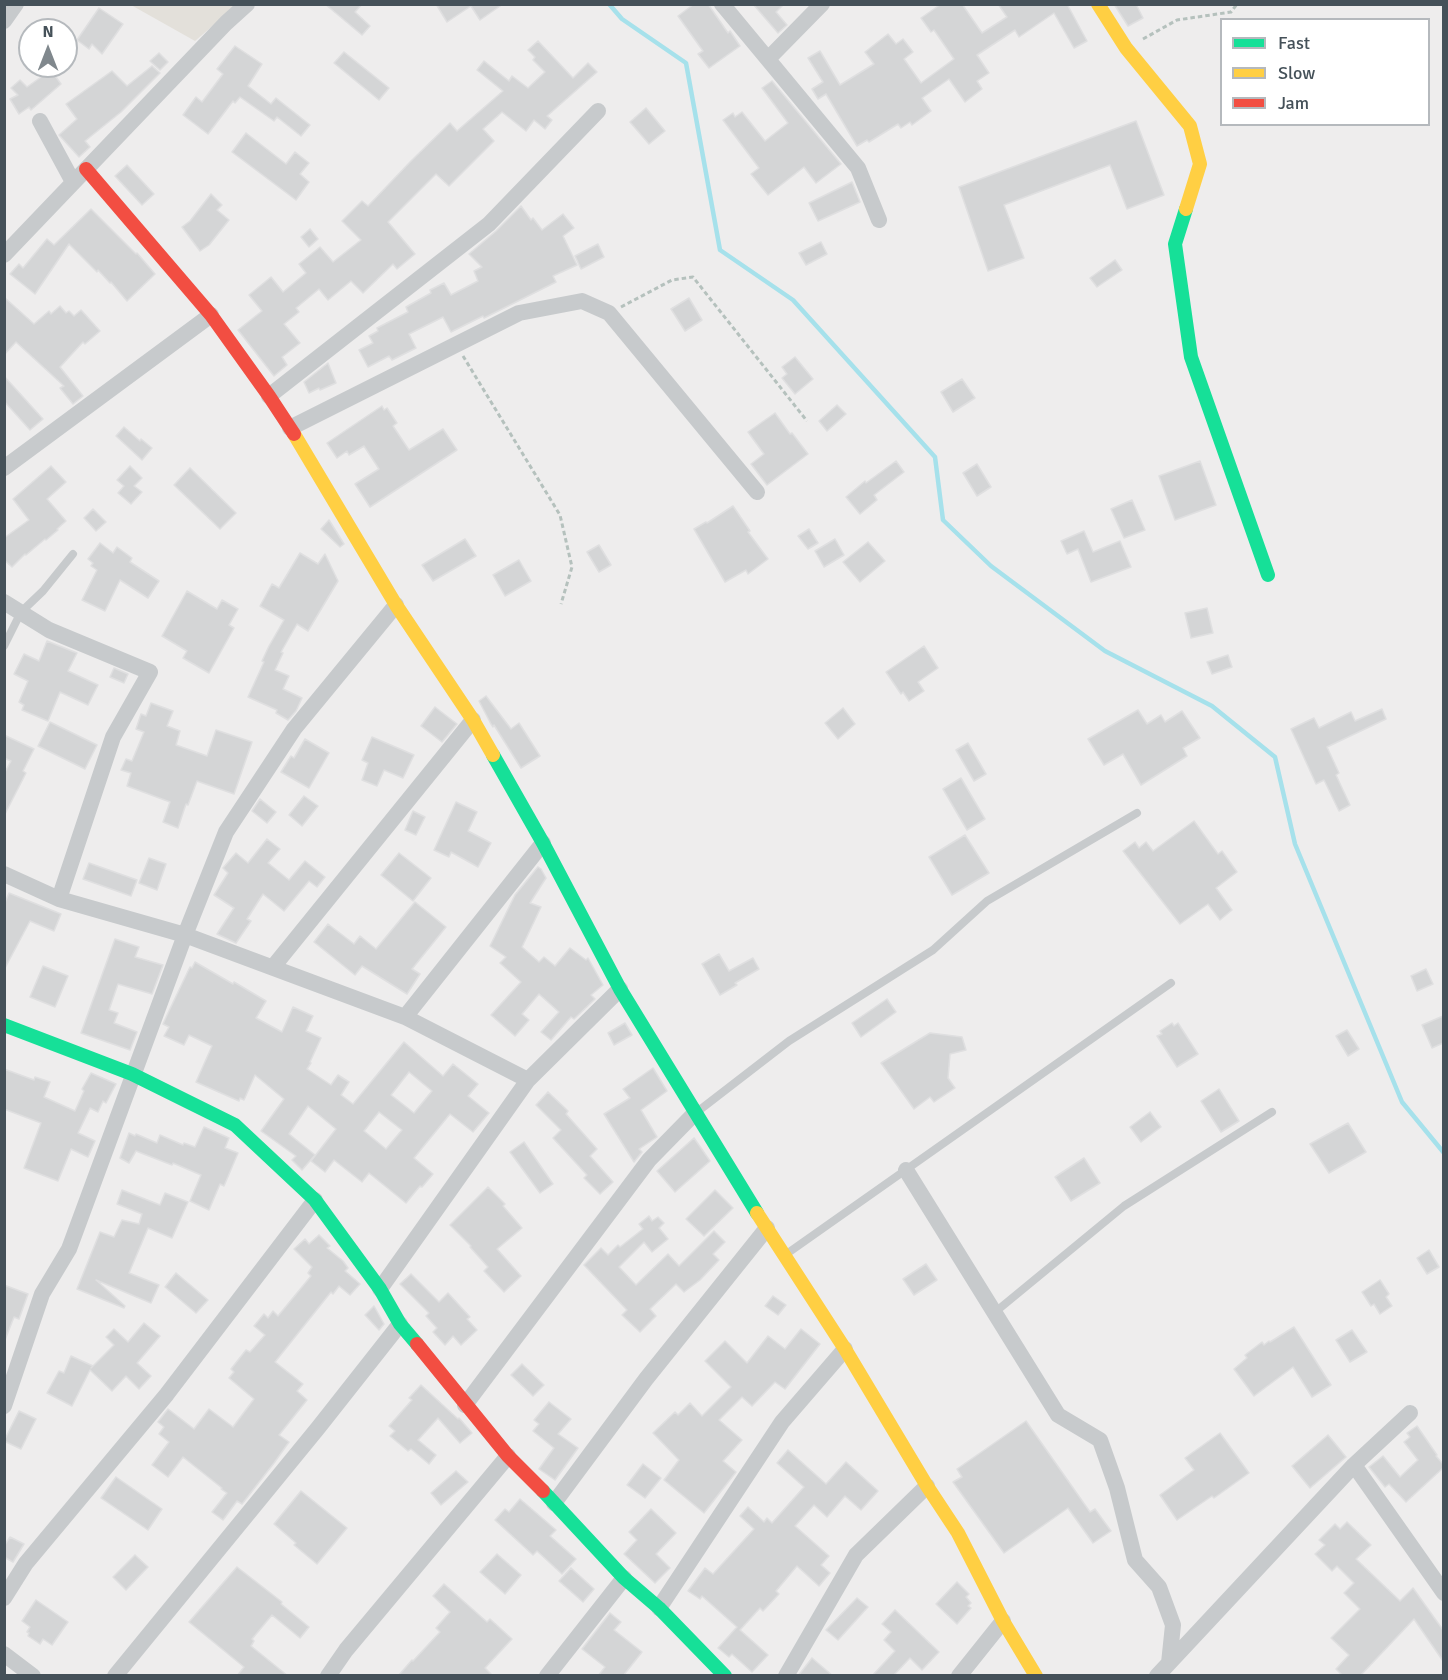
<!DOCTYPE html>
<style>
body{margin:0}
#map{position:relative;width:1448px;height:1680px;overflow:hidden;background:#eeeded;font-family:Signika,sans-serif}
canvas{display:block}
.frame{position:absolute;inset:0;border:6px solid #455159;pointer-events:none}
.legend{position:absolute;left:1220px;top:18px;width:210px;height:108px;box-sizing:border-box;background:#fff;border:2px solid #b5b9bd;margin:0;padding:8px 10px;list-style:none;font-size:18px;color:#455159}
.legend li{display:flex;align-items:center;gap:12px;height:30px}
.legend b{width:30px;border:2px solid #b5b9bd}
.north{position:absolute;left:18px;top:18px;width:60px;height:60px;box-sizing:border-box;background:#fff;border:2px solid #b5b9bd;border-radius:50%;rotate:0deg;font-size:16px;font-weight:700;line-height:24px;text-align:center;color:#455159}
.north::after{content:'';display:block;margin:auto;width:21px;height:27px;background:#80888d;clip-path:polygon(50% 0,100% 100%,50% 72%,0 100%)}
</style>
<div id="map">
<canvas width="1448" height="1680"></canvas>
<div class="frame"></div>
<ul class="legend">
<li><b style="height:8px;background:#16e098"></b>Fast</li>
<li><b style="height:8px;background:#ffcf43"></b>Slow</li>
<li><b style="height:8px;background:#f24e42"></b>Jam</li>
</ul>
<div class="north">N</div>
</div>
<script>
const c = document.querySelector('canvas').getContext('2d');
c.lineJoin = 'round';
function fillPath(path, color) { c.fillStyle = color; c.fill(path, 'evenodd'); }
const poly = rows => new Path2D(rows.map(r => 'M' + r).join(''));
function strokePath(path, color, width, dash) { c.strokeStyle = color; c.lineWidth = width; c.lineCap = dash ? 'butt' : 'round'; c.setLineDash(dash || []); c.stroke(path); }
fillPath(poly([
 [131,5,237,5,195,41]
]), '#e3e0da');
strokePath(poly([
 [609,4,622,19,686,63,720,250,793,300,935,457,943,520,991,566,1105,651,1212,706,1275,757,1295,844,1402,1102,1444,1153]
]), '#a6e1eb', 4.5);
const building = poly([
 [325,4,362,4,355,12,370,26,362,35,325,4],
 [436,4,503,4,480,20,471,6,447,22,436,4],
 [694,4,708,4,728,33,730,31,740,46,709,68,698,54,703,51,678,16,694,4],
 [753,4,784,4,776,12,787,25,778,33,753,4],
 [941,4,962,4,982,33,1007,17,998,4,1067,4,1087,41,1074,48,1054,13,1019,37,1015,30,977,55,989,73,977,81,982,89,965,102,949,79,922,98,931,111,912,125,910,122,901,128,898,124,869,142,867,140,857,146,826,94,818,99,812,89,823,82,808,58,820,51,840,85,874,64,865,52,888,34,896,44,903,39,913,52,904,59,921,83,954,59,934,30,931,32,921,18,941,4],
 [1114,4,1136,4,1143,18,1128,26,1114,4],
 [99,8,123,24,102,54,92,44,89,49,77,40,99,8],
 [538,41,573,78,588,63,597,72,547,116,552,120,545,129,534,120,526,131,502,112,483,129,494,141,449,186,436,174,388,222,415,254,397,269,393,264,363,293,351,281,328,300,319,289,296,308,299,312,284,324,300,343,282,357,287,365,274,376,238,330,262,311,249,295,271,277,283,292,306,273,299,264,320,247,333,262,361,240,342,221,362,201,368,206,411,161,450,123,457,131,503,91,477,70,484,61,509,81,512,76,528,88,545,72,533,60,535,57,528,50,538,41],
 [235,46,262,64,248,86,271,104,276,98,310,125,301,136,277,117,274,121,240,97,235,103,233,101,208,134,183,115,196,97,202,102,223,74,217,69,235,46],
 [344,52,389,88,379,100,334,63,344,52],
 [159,53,168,62,160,70,150,61,159,53],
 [152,66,160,73,121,112,85,141,90,147,79,157,59,135,77,119,66,104,112,71,127,86,152,66],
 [51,70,61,84,31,110,29,107,19,114,10,99,18,95,11,88,20,80,27,87,51,70],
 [772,81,841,164,816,183,804,167,768,195,751,174,759,168,723,120,733,113,735,117,742,112,765,141,788,123,762,88,772,81],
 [646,108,665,131,649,144,630,122,646,108],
 [1136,121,1164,195,1127,209,1110,165,1004,205,1024,258,988,271,959,187,1136,121],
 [246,133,286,164,295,152,309,163,300,174,309,182,296,200,232,152,246,133],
 [127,165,154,194,142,205,115,176,127,165],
 [852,182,860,202,818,221,809,203,852,182],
 [211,194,222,205,217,210,229,220,209,245,200,251,182,227,190,221,211,194],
 [521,206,531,220,533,218,542,230,563,214,574,228,563,236,577,265,553,276,556,282,484,318,483,316,451,332,443,317,409,334,416,348,392,360,389,356,368,367,359,350,373,343,369,336,378,331,377,328,408,312,406,307,431,293,430,290,444,283,451,295,478,281,474,271,482,267,469,254,496,231,521,206],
 [91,209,136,254,137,253,155,274,127,301,111,282,110,283,98,270,97,272,69,244,35,294,10,274,19,264,23,268,47,239,54,245,91,209],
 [310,229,318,239,309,247,301,237,310,229],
 [821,242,827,254,806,265,799,253,821,242],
 [598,244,604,257,581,269,575,256,598,244],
 [1115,260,1122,270,1097,287,1090,278,1115,260],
 [4,297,34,324,49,311,51,314,60,306,66,313,69,311,74,316,81,310,100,331,85,344,83,342,60,367,83,396,73,404,60,388,64,386,16,342,4,355,4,297],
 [689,298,702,320,685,331,671,309,689,298],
 [795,357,813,379,795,394,782,378,787,374,782,367,795,357],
 [328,363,336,383,320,390,319,388,309,393,304,382,328,363],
 [4,376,43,419,30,430,4,401,4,376],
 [962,379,975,398,953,412,941,392,962,379],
 [837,405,846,414,827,431,819,421,837,405],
 [382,406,384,410,387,408,397,423,393,426,409,450,443,429,457,450,370,507,355,484,379,469,364,446,349,455,347,451,337,458,327,443,382,406],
 [775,413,790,434,792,433,808,454,767,485,751,464,764,454,748,432,775,413],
 [124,427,140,441,141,439,152,448,142,460,116,436,124,427],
 [896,461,904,472,874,495,877,500,860,514,846,497,865,481,866,483,896,461],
 [1200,461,1216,505,1175,520,1159,476,1200,461],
 [977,464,991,487,977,496,963,473,977,464],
 [51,466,66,482,47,499,66,521,57,529,58,530,46,540,45,539,26,555,25,554,12,567,4,560,4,538,29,520,13,499,51,466],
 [130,466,142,478,134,486,142,492,131,504,118,493,124,486,117,480,130,466],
 [190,468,236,513,220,529,174,485,190,468],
 [1132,500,1145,530,1124,538,1111,509,1132,500],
 [733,506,750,531,748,532,768,559,748,574,746,570,725,582,694,529,706,522,707,523,733,506],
 [93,509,106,522,96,531,84,518,93,509],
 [329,520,344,544,340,547,321,529,329,520],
 [809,529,818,543,808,549,798,536,809,529],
 [1084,531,1093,552,1120,541,1131,567,1091,582,1078,549,1067,554,1061,541,1084,531],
 [465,539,476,556,433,581,422,565,465,539],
 [835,539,844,555,824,567,815,551,835,539],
 [868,542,885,561,860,582,843,562,868,542],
 [100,543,113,553,117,547,132,558,130,562,159,581,148,598,120,580,105,611,82,600,97,570,91,566,93,563,88,559,100,543],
 [599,545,611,565,599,572,587,552,599,545],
 [300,553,318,564,325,554,338,581,308,631,297,624,281,652,283,653,275,670,289,676,283,689,302,698,296,711,288,720,276,713,277,710,248,697,264,662,262,661,269,646,284,620,260,606,272,584,279,588,300,553],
 [519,560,531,581,505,596,493,575,519,560],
 [187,591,217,609,222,600,238,609,229,625,234,628,209,673,183,658,187,651,162,636,187,591],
 [1207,608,1213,633,1191,638,1185,613,1207,608],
 [47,641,77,653,68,671,98,685,88,705,60,692,48,721,22,710,24,705,19,702,28,681,14,674,24,654,39,661,47,641],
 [924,646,938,668,918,682,924,691,909,701,903,692,901,694,886,672,924,646],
 [1228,655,1232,667,1212,674,1207,662,1228,655],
 [114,668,128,674,124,683,110,677,114,668],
 [486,696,511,729,519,723,540,756,521,768,494,725,493,727,491,724,479,701,486,696],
 [151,703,173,711,167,726,180,731,176,745,207,756,216,730,252,742,234,794,197,781,188,805,186,804,178,828,163,822,170,802,127,786,131,773,121,770,126,759,132,761,144,732,136,729,141,714,146,716,151,703],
 [435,707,457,724,442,742,421,726,435,707],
 [843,708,855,724,838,739,825,723,843,708],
 [1382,709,1386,719,1327,747,1339,773,1336,775,1350,805,1339,811,1324,780,1316,784,1291,729,1314,718,1319,728,1351,712,1355,721,1382,709],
 [1138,710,1147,724,1161,715,1165,722,1182,711,1200,738,1183,748,1187,756,1141,785,1123,754,1104,765,1088,739,1138,710],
 [50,722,97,745,85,769,38,746,50,722],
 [4,735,34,749,23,771,26,773,4,816,4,774,11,761,4,758,4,735],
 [372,737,414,755,403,778,384,770,377,786,362,780,368,763,362,760,372,737],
 [305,739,329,753,309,788,281,772,291,756,294,758,305,739],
 [968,743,986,774,974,781,956,750,968,743],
 [961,778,985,819,967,830,943,789,961,778],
 [304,796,318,806,302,826,289,815,304,796],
 [260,799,276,812,267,823,252,811,260,799],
 [456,802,477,812,468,831,491,843,478,867,451,852,449,857,434,850,456,802],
 [413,811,425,817,416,835,405,830,413,811],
 [1194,821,1218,854,1222,851,1237,872,1216,888,1232,910,1220,920,1208,904,1180,924,1123,851,1135,842,1139,848,1146,842,1153,851,1194,821],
 [965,835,989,873,952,895,929,857,965,835],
 [267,839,280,849,268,863,289,880,305,861,325,877,317,887,309,881,284,911,263,894,247,919,251,921,236,943,217,934,234,908,214,895,228,873,223,868,236,853,248,863,267,839],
 [399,853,431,878,413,901,381,875,399,853],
 [149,858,166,864,157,890,139,883,149,858],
 [89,863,137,880,131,896,83,879,89,863],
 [538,867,541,869,546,878,530,903,541,907,522,947,539,962,544,957,555,966,570,948,586,960,588,958,603,985,591,995,595,999,574,1019,571,1017,551,1040,541,1032,559,1012,539,994,522,1014,529,1020,515,1036,491,1015,521,982,500,963,506,957,490,946,515,895,538,867],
 [9,893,61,914,54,931,30,921,4,970,4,905,9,893],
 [415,902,446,927,412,969,420,974,407,994,362,966,355,975,314,942,328,924,354,944,360,936,376,949,415,902],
 [115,939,139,947,135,957,163,965,152,994,118,984,109,1010,118,1013,114,1023,137,1032,130,1050,81,1033,115,939],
 [719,954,729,971,753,958,759,969,735,983,737,985,720,995,702,964,719,954],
 [195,962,233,984,234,982,266,1001,256,1018,282,1032,293,1007,313,1016,306,1031,321,1038,310,1062,311,1063,307,1069,331,1085,338,1075,349,1082,341,1095,353,1104,404,1042,443,1076,453,1064,478,1084,468,1096,489,1113,473,1132,450,1114,414,1158,433,1174,422,1187,420,1186,406,1203,369,1173,362,1182,334,1160,325,1172,311,1161,336,1129,308,1106,289,1134,315,1155,302,1170,292,1160,296,1156,261,1131,284,1099,255,1075,244,1100,240,1098,239,1101,196,1082,212,1046,189,1035,184,1045,164,1036,169,1027,163,1024,168,1013,190,967,192,968,195,962],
 [409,1072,432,1091,414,1113,391,1095,409,1072],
 [379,1112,402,1130,386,1149,364,1131,379,1112],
 [43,966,68,976,55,1007,30,997,43,966],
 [1426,969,1433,984,1417,991,1411,976,1426,969],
 [887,999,896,1012,861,1037,852,1023,887,999],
 [1443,1016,1443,1043,1432,1048,1422,1025,1443,1016],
 [625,1023,632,1035,614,1045,608,1033,625,1023],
 [1172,1023,1174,1026,1178,1023,1198,1054,1177,1067,1157,1036,1162,1034,1160,1031,1172,1023],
 [1347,1030,1359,1049,1348,1056,1336,1036,1347,1030],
 [930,1033,962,1037,966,1050,950,1054,948,1078,955,1088,934,1102,930,1097,914,1109,881,1063,930,1033],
 [653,1068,667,1091,641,1110,657,1137,639,1149,642,1152,634,1162,604,1114,630,1098,623,1089,653,1068],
 [4,1069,34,1080,35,1077,50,1082,44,1097,75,1111,84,1091,82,1089,91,1073,116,1084,106,1103,103,1101,98,1112,90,1108,78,1133,95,1141,88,1157,71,1149,58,1181,24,1168,41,1123,4,1109,4,1069],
 [1219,1089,1239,1121,1221,1132,1201,1101,1219,1089],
 [548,1092,568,1111,566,1114,597,1149,590,1156,613,1182,600,1194,584,1178,587,1175,553,1138,561,1130,536,1105,548,1092],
 [1150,1112,1161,1127,1141,1142,1130,1127,1150,1112],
 [1348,1123,1366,1152,1329,1173,1310,1144,1348,1123],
 [204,1127,229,1138,225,1148,238,1153,224,1186,220,1184,209,1210,190,1201,201,1175,173,1163,172,1165,136,1151,129,1163,120,1158,129,1133,135,1136,136,1134,157,1143,160,1135,183,1145,184,1143,195,1147,204,1127],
 [694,1138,710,1161,675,1192,657,1171,694,1138],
 [524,1142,553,1184,540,1193,510,1152,524,1142],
 [1084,1158,1100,1183,1071,1201,1055,1177,1084,1158],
 [488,1187,505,1204,503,1206,522,1228,497,1249,521,1276,504,1292,484,1271,488,1267,470,1247,471,1246,450,1225,488,1187],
 [122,1190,160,1205,165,1193,188,1202,172,1238,148,1228,129,1273,159,1285,151,1303,96,1280,125,1306,124,1308,77,1289,100,1232,114,1237,122,1220,139,1224,142,1214,117,1204,122,1190],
 [715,1190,733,1208,704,1236,686,1219,715,1190],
 [649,1216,652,1221,658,1217,664,1223,659,1228,668,1239,652,1252,644,1242,619,1267,636,1285,668,1254,679,1266,714,1231,725,1242,713,1254,719,1260,700,1280,684,1292,676,1284,650,1309,656,1316,640,1332,622,1315,627,1310,584,1265,601,1248,608,1255,618,1245,620,1247,643,1229,639,1224,649,1216],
 [319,1235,330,1246,327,1248,343,1261,348,1268,345,1271,360,1284,350,1295,339,1286,333,1294,331,1292,275,1362,303,1384,297,1391,307,1400,279,1435,289,1442,274,1463,242,1504,237,1501,223,1520,212,1512,227,1493,221,1489,222,1488,183,1457,168,1477,152,1465,169,1442,159,1434,164,1427,158,1422,168,1409,194,1429,209,1409,233,1427,254,1399,229,1378,234,1372,231,1369,246,1350,250,1352,265,1335,254,1326,264,1314,268,1318,273,1311,278,1316,311,1276,308,1273,312,1267,294,1249,305,1239,309,1244,319,1235],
 [1429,1250,1439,1267,1427,1274,1417,1258,1429,1250],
 [926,1264,937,1280,914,1295,903,1279,926,1264],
 [176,1273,208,1300,196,1313,165,1287,176,1273],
 [411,1274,439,1302,448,1293,470,1317,467,1319,477,1330,461,1345,453,1336,445,1345,433,1332,437,1328,426,1316,429,1313,400,1284,411,1274],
 [1380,1280,1389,1294,1386,1297,1392,1306,1380,1314,1374,1304,1371,1306,1362,1292,1380,1280],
 [4,1285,28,1294,19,1319,14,1317,5,1340,4,1285],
 [773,1296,786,1305,778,1315,765,1306,773,1296],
 [374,1306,384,1324,379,1330,365,1315,374,1306],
 [144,1323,160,1336,137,1363,151,1376,139,1389,126,1376,112,1391,90,1370,72,1406,47,1393,59,1371,64,1373,71,1356,93,1366,91,1368,114,1345,106,1337,114,1329,128,1342,144,1323],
 [1294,1327,1331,1385,1312,1397,1293,1367,1254,1396,1234,1369,1247,1358,1245,1355,1262,1342,1264,1345,1269,1341,1270,1342,1294,1327],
 [801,1329,820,1344,785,1389,775,1382,752,1406,742,1397,719,1420,742,1440,723,1461,736,1472,704,1513,664,1480,679,1460,653,1433,675,1412,678,1415,690,1403,702,1416,731,1387,705,1361,725,1341,747,1363,768,1336,785,1349,801,1329],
 [1352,1330,1367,1352,1350,1362,1336,1340,1352,1330],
 [522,1364,544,1385,533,1396,511,1375,522,1364],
 [421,1385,458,1419,459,1418,472,1433,460,1443,438,1418,418,1440,436,1455,429,1464,411,1449,408,1451,390,1436,395,1431,389,1426,412,1400,409,1398,421,1385],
 [549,1402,571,1419,558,1434,578,1448,555,1480,539,1469,554,1448,533,1431,539,1424,534,1420,549,1402],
 [19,1411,36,1419,21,1449,4,1441,19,1411],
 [1026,1421,1090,1512,1095,1509,1111,1531,1093,1543,1068,1508,1004,1553,953,1482,962,1477,957,1469,1026,1421],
 [1417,1426,1437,1455,1436,1456,1443,1464,1443,1468,1406,1502,1389,1484,1385,1487,1369,1467,1383,1456,1400,1477,1418,1460,1404,1442,1410,1437,1407,1433,1417,1426],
 [1220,1433,1249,1473,1214,1498,1212,1496,1177,1520,1160,1495,1194,1470,1185,1458,1220,1433],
 [1328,1435,1346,1457,1310,1488,1292,1466,1328,1435],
 [788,1450,826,1484,846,1462,878,1491,861,1510,845,1496,827,1517,814,1505,795,1526,829,1556,821,1565,830,1573,819,1586,797,1566,776,1591,779,1594,763,1611,760,1608,740,1630,768,1655,752,1672,732,1654,729,1657,718,1648,737,1627,702,1596,700,1599,688,1591,705,1568,713,1574,754,1529,740,1516,748,1507,764,1522,767,1518,772,1523,804,1487,777,1463,788,1450],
 [643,1464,661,1478,645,1498,627,1485,643,1464],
 [456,1471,468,1482,441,1505,431,1493,456,1471],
 [116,1477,162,1509,148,1530,101,1498,116,1477],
 [301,1491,347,1528,317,1564,294,1545,296,1543,274,1524,301,1491],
 [520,1499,556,1530,550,1536,576,1559,562,1574,537,1551,533,1555,495,1520,505,1509,509,1512,520,1499],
 [651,1509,676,1533,656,1554,670,1568,655,1583,624,1554,637,1540,629,1532,651,1509],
 [1347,1522,1371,1545,1356,1559,1400,1601,1413,1588,1443,1630,1443,1661,1414,1619,1360,1676,1343,1676,1336,1669,1349,1655,1331,1638,1360,1609,1344,1593,1354,1583,1337,1566,1332,1571,1315,1554,1325,1545,1319,1540,1335,1524,1340,1529,1347,1522],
 [10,1537,24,1544,13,1562,4,1557,4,1546,10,1537],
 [497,1554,521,1575,505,1594,480,1572,497,1554],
 [135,1555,148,1567,126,1590,113,1577,135,1555],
 [237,1567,282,1602,281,1604,309,1627,300,1638,272,1615,252,1639,254,1641,251,1646,288,1676,237,1676,244,1667,189,1622,237,1567],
 [571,1568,594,1589,583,1602,559,1581,571,1568],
 [957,1582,969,1594,966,1597,971,1603,968,1606,971,1608,957,1624,936,1604,957,1582],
 [444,1584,487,1622,490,1619,512,1639,485,1668,493,1676,398,1676,412,1660,413,1661,440,1632,436,1628,450,1612,433,1596,444,1584],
 [857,1598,868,1607,838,1640,826,1630,857,1598],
 [36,1600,68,1622,52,1645,43,1639,40,1644,28,1636,29,1633,27,1632,30,1627,22,1621,36,1600],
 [895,1610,939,1652,922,1670,910,1658,893,1676,872,1676,895,1651,884,1640,891,1632,882,1624,895,1610],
 [610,1613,621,1622,614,1630,642,1652,623,1676,598,1676,605,1667,582,1649,610,1613],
 [812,1658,833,1676,798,1676,812,1658]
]);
fillPath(building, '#d4d5d6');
strokePath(building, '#dfdfe0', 1.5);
strokePath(poly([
 [1143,39,1177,20,1231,12,1237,4],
 [621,307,672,280,693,277,807,421],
 [463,356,560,515,572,567,561,604]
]), '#b5c1bd', 3, [4.5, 3]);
strokePath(poly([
 [4,646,21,612,43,591,73,554],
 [697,1112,789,1041,933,950,987,901,1137,813],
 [785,1255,1171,983],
 [994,1313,1124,1206,1272,1112]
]), '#c7cacc', 8);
strokePath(poly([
 [722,4,858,168,879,220],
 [4,21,16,4],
 [768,59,822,4],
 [40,121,73,182],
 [4,255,226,23,247,4],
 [269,396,489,224,598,111],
 [290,428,519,313,582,301,609,313,757,492],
 [4,468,211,315],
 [4,602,49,630,150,672,113,737,59,899],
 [4,874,59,899,185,935,405,1017,528,1080],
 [273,967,473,720],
 [405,1017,543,843],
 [906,1170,1058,1415,1100,1440,1117,1488,1135,1560,1159,1587,1173,1625,1169,1663],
 [380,1289,528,1080,620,989],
 [465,1405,649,1160,696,1112],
 [4,1406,42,1294,69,1249,185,935,226,832,294,729,396,605],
 [1354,1465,1444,1593],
 [554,1503,646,1379,767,1228],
 [4,1598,26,1563,167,1394,315,1200],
 [659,1608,782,1422,845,1349],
 [4,1654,33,1676],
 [115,1676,318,1428,400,1324],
 [328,1676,346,1650,508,1456],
 [547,1676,624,1578],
 [786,1676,856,1555,927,1486],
 [959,1676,1003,1621],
 [1157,1676,1354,1465,1410,1413]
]), '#c7cacc', 16);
strokePath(poly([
 [1186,209,1175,244,1191,357,1268,575],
 [493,755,543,843,620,989,757,1213],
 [4,1025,132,1074,235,1125,315,1200,380,1289,400,1324,417,1344],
 [543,1491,624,1578,659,1608,725,1676]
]), '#16e098', 14);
strokePath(poly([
 [1098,4,1126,48,1190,126,1200,164,1186,209],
 [294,434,396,605,473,720,493,755],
 [757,1213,845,1349,927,1486,958,1533,1003,1621,1036,1676]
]), '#ffcf43', 14);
strokePath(poly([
 [86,169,211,315,269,396,294,434],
 [417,1344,508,1456,543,1491]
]), '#f24e42', 14);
</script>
